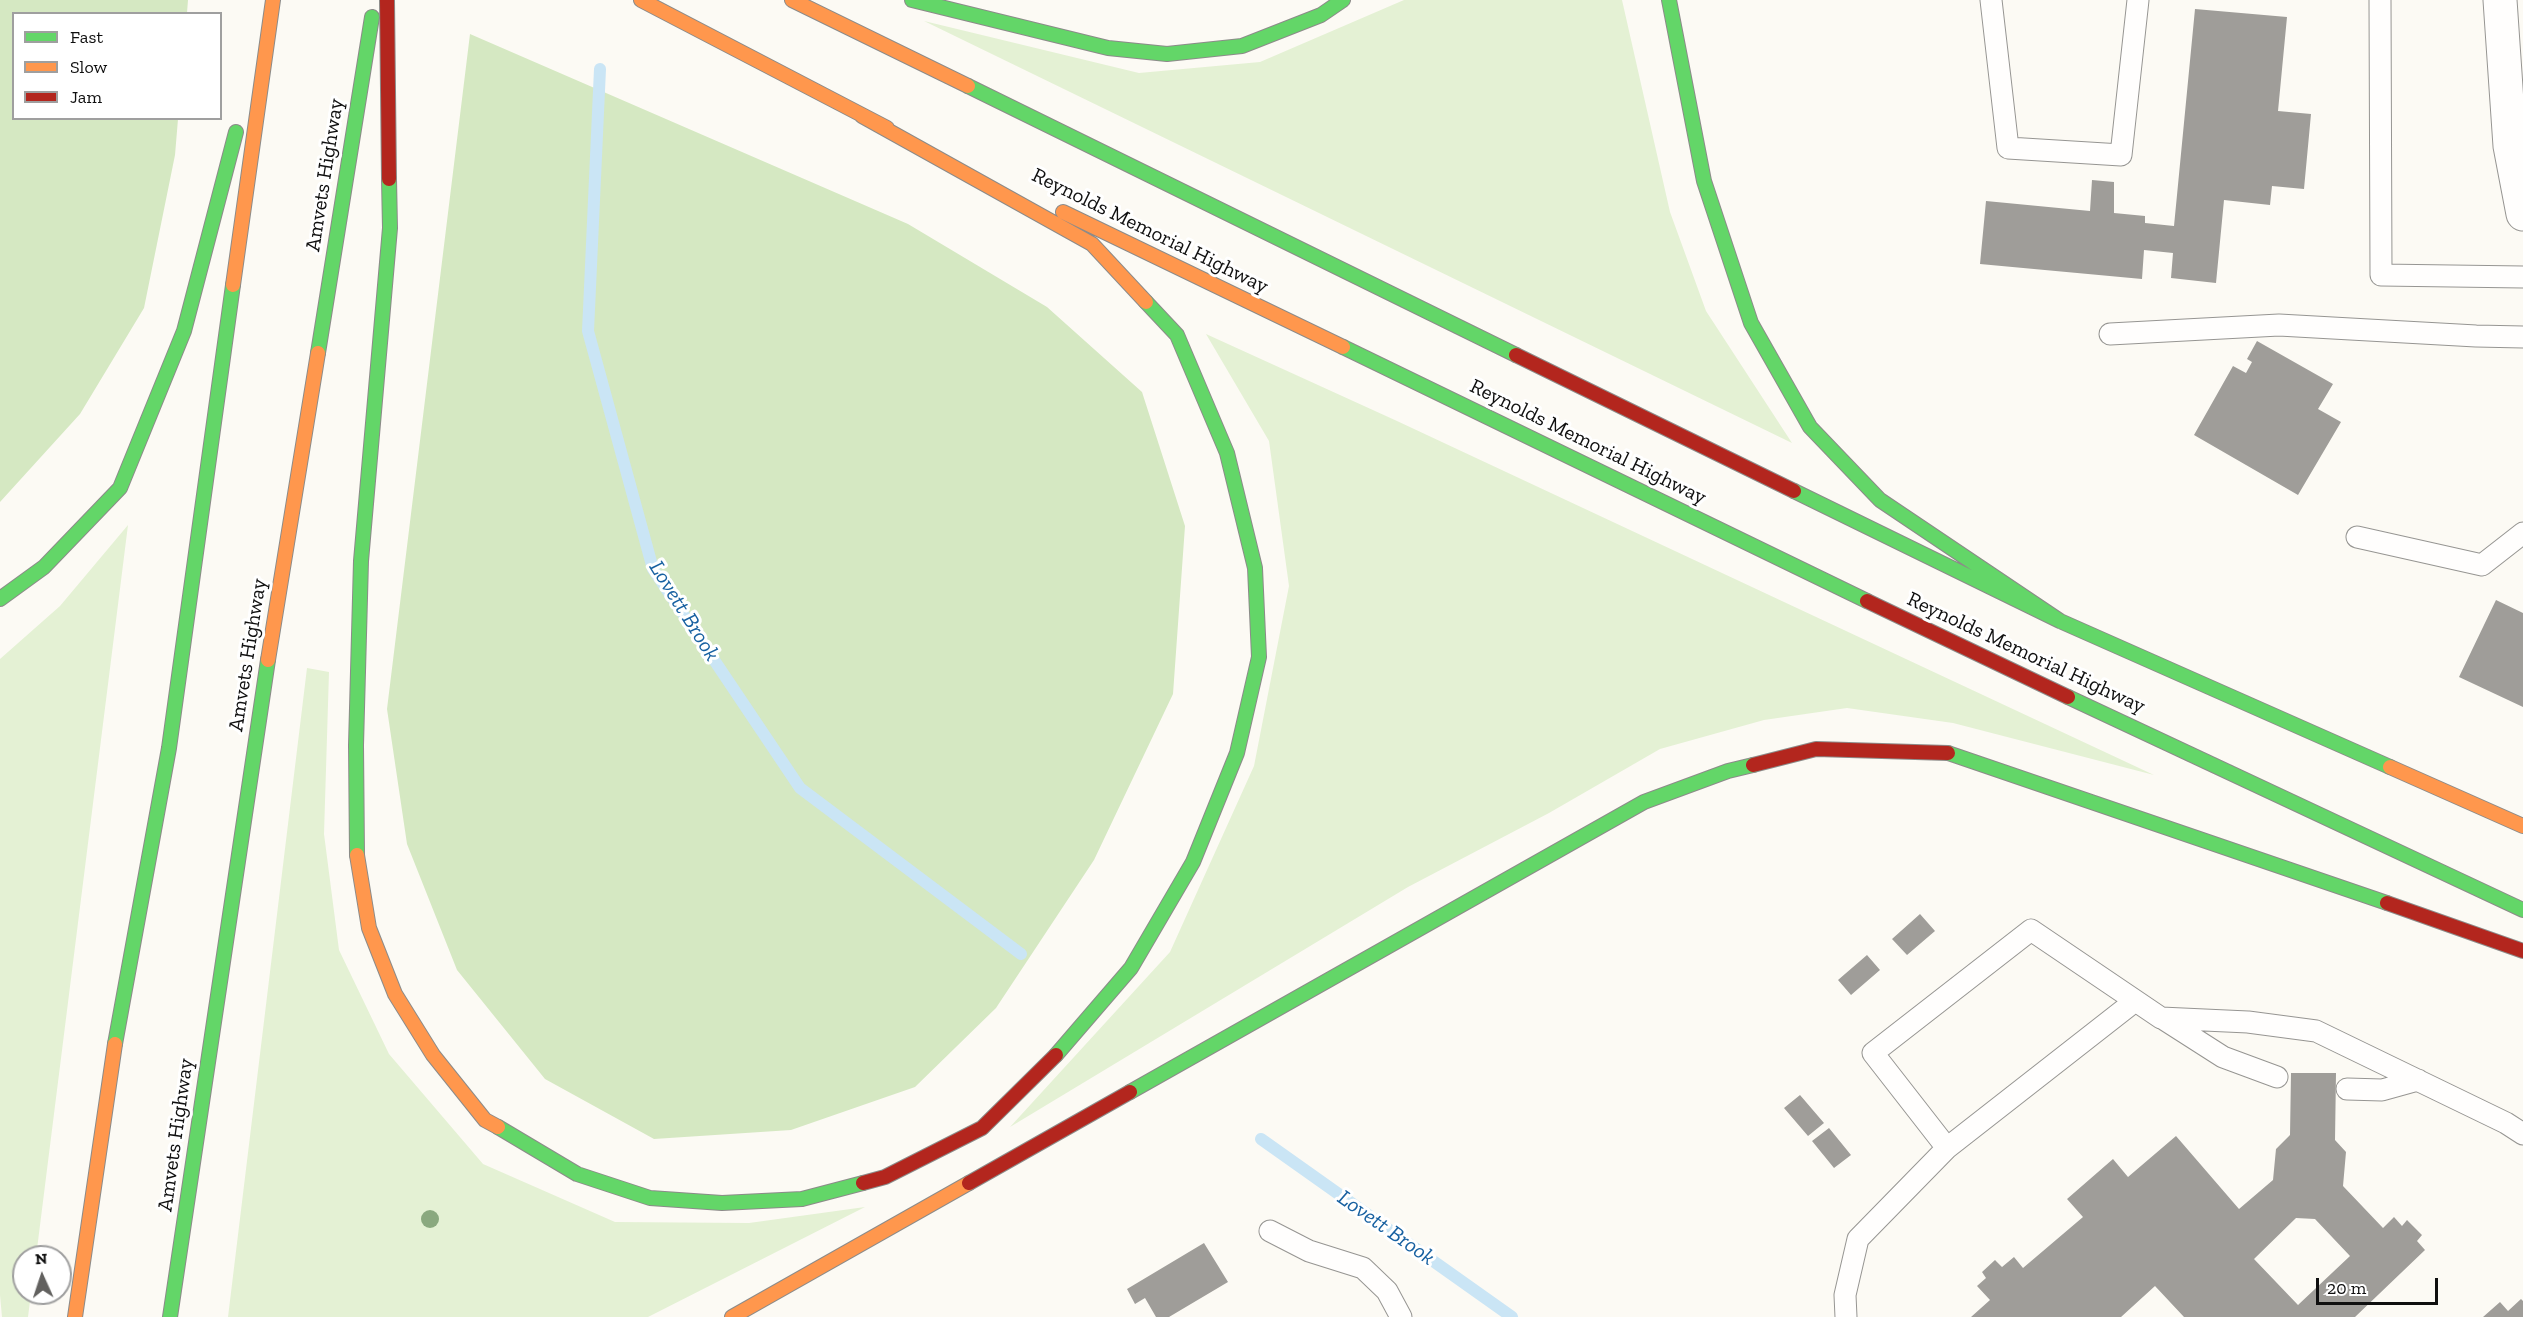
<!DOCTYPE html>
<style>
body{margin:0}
#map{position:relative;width:2523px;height:1317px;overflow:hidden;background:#fcfaf4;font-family:"Zilla Slab",serif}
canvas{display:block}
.legend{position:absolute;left:12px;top:12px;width:210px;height:108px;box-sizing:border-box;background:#fff;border:2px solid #9f9f9f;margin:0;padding:8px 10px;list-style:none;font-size:18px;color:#0f0f0f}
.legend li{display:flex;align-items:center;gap:12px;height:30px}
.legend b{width:30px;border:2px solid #9f9f9f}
.north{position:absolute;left:12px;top:1245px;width:60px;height:60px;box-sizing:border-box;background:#fff;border:2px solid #9f9f9f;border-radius:50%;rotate:357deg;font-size:16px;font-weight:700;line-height:24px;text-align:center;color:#0f0f0f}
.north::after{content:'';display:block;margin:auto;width:21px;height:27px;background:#62615f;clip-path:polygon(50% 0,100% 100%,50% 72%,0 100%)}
.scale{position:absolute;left:2316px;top:1278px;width:122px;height:27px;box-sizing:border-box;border:3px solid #0f0f0f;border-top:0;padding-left:8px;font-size:18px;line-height:21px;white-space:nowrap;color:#0f0f0f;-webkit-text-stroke:4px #fff;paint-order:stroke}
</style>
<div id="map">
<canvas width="2523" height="1317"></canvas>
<ul class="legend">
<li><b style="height:8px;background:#63d668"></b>Fast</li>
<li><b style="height:8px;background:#ff974d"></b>Slow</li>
<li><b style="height:8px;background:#b3261e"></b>Jam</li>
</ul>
<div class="north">N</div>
<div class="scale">20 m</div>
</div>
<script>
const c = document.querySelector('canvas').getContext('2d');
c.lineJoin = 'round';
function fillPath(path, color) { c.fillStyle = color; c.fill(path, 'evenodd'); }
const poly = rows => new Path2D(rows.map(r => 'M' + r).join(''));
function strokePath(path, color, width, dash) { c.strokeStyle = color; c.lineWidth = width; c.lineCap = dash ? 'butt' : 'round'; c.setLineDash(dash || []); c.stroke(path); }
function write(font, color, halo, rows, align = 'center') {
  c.font = font + ' "Zilla Slab",serif'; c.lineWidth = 6; c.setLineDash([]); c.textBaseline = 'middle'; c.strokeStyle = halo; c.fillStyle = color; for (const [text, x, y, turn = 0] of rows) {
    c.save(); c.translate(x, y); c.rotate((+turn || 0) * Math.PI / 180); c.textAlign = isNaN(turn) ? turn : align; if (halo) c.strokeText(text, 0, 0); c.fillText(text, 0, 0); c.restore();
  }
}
fillPath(poly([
 [1404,0,1622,0,1670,212,1706,311,1792,443,924,21,1139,73,1260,62],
 [1206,334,1397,421,2154,775,1953,723,1847,708,1764,720,1660,749,1549,813,1408,887,1010,1127,1170,952,1254,766,1289,586,1269,441],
 [128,525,36,1257,24,1257,24,1293,31,1293,28,1317,2,1317,0,1295,0,659,60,606],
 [307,668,329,672,324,834,339,950,389,1054,483,1164,615,1222,749,1223,865,1207,648,1317,228,1317]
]), '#e4f1d4');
fillPath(poly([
 [0,0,188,0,187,13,14,14,14,118,178,119,175,155,144,308,80,414,0,502],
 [470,34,908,224,1047,307,1142,392,1185,526,1173,694,1094,860,996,1008,915,1087,791,1130,654,1139,545,1079,457,970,407,844,387,709]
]), '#d5e8c2');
strokePath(poly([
 [600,69,588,331,653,569,800,788,1021,954],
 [1261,1139,1512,1317]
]), '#cae5f5', 12);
fillPath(poly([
 [2195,9,2287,17,2278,111,2311,114,2304,189,2272,186,2270,205,2224,200,2216,283,2171,278,2173,253,2144,250,2142,279,1980,264,1986,201,2090,211,2092,180,2114,182,2114,213,2145,216,2145,223,2174,226],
 [2257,341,2333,384,2318,409,2341,422,2298,495,2194,435,2233,366,2246,373,2252,362,2247,359],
 [2496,600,2523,613,2523,707,2459,677],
 [1920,914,1935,931,1907,955,1892,939],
 [1867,955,1880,970,1851,995,1838,980],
 [2291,1073,2336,1073,2335,1140,2346,1152,2343,1186,2383,1228,2394,1217,2402,1226,2407,1220,2422,1235,2417,1241,2425,1250,2355,1317,2184,1317,2155,1286,2121,1317,1971,1317,1990,1300,1977,1286,1986,1278,1982,1272,1995,1260,2002,1267,2014,1257,2023,1268,2083,1217,2067,1199,2113,1159,2128,1177,2176,1136,2239,1209,2273,1180,2276,1149,2290,1135],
 [2296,1218,2315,1219,2350,1256,2298,1305,2254,1259],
 [1800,1095,1824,1123,1808,1136,1784,1108],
 [1829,1128,1851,1155,1834,1168,1812,1141],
 [1204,1243,1228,1282,1169,1317,1156,1317,1145,1298,1135,1304,1127,1289],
 [2521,1299,2523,1301,2523,1317,2483,1317,2500,1302,2508,1311]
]), '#9f9d99');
const lane = poly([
 [1991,0,2008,148,2121,155,2138,0],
 [2380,0,2381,275,2523,277],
 [2110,334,2279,325,2476,336,2523,337],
 [2357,537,2482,565,2523,533],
 [2162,1018,2223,1057,2277,1077],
 [2347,1089,2382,1090,2418,1080],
 [1947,1148,2135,1001],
 [1270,1231,1309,1251,1363,1268,1387,1291,1401,1317],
 [1846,1317,1845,1295,1858,1239,1947,1148,1873,1053,2031,930,2161,1018,2248,1022,2316,1031,2506,1123,2523,1134]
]);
const street = poly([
 [2500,0,2510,146,2523,214]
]);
const fast = poly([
 [912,0,1108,48,1167,54,1242,46,1321,15,1343,0],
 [1669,0,1704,181,1751,323,1810,427,1880,500,2060,621],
 [968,86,1516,355],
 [1343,347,1867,601],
 [318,353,372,17],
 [1794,491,2060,621,2390,767],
 [0,599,44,567,120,488,184,331,236,132],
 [2068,697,2523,910],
 [1948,753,2387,903],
 [357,855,356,745,361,561,390,228,389,179],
 [115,1044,169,748,233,285],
 [1056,1055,1131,968,1193,862,1237,753,1259,657,1255,568,1227,453,1177,335,1146,302],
 [1130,1092,1644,802,1728,771,1753,765],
 [498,1127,577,1174,650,1198,722,1203,802,1199,863,1183],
 [170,1317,268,660]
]);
const slow = poly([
 [641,0,887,128],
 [792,0,968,86],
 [862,116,1092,244,1146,302],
 [1063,212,1343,347],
 [233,285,273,0],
 [268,660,318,353],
 [2390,767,2523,826],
 [357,855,369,928,395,994,433,1055,485,1120,498,1127],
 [75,1317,115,1044],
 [732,1317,969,1183]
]);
const jam = poly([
 [387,0,389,179],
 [1516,355,1794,491],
 [1867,601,2068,697],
 [1753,765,1816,749,1948,753],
 [2387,903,2523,951],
 [863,1183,885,1177,982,1128,1056,1055],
 [969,1183,1130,1092]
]);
strokePath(lane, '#969592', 23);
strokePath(street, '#969592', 35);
strokePath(fast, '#8c8b89', 16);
strokePath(slow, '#8c8b89', 16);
strokePath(jam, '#8c8b89', 16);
strokePath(lane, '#fffefd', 21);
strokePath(street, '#fffefd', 33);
strokePath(fast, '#63d668', 14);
strokePath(slow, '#ff974d', 14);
strokePath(jam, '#b3261e', 14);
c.fillStyle = '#8aa97f';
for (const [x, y] of [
 [430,1219]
]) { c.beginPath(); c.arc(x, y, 9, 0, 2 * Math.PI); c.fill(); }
write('21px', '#0f0f0f', '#fff', [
 ["Amvets Highway",325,175,-81],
 ["Reynolds Memorial Highway",1150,231,26],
 ["Reynolds Memorial Highway",1588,442,26],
 ["Reynolds Memorial Highway",2026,653,25],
 ["Amvets Highway",248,655,-81],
 ["Amvets Highway",176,1135,-82]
]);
write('italic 22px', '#1861a1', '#fff', [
 ["Lovett Brook",684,611,58],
 ["Lovett Brook",1386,1228,35]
]);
</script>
